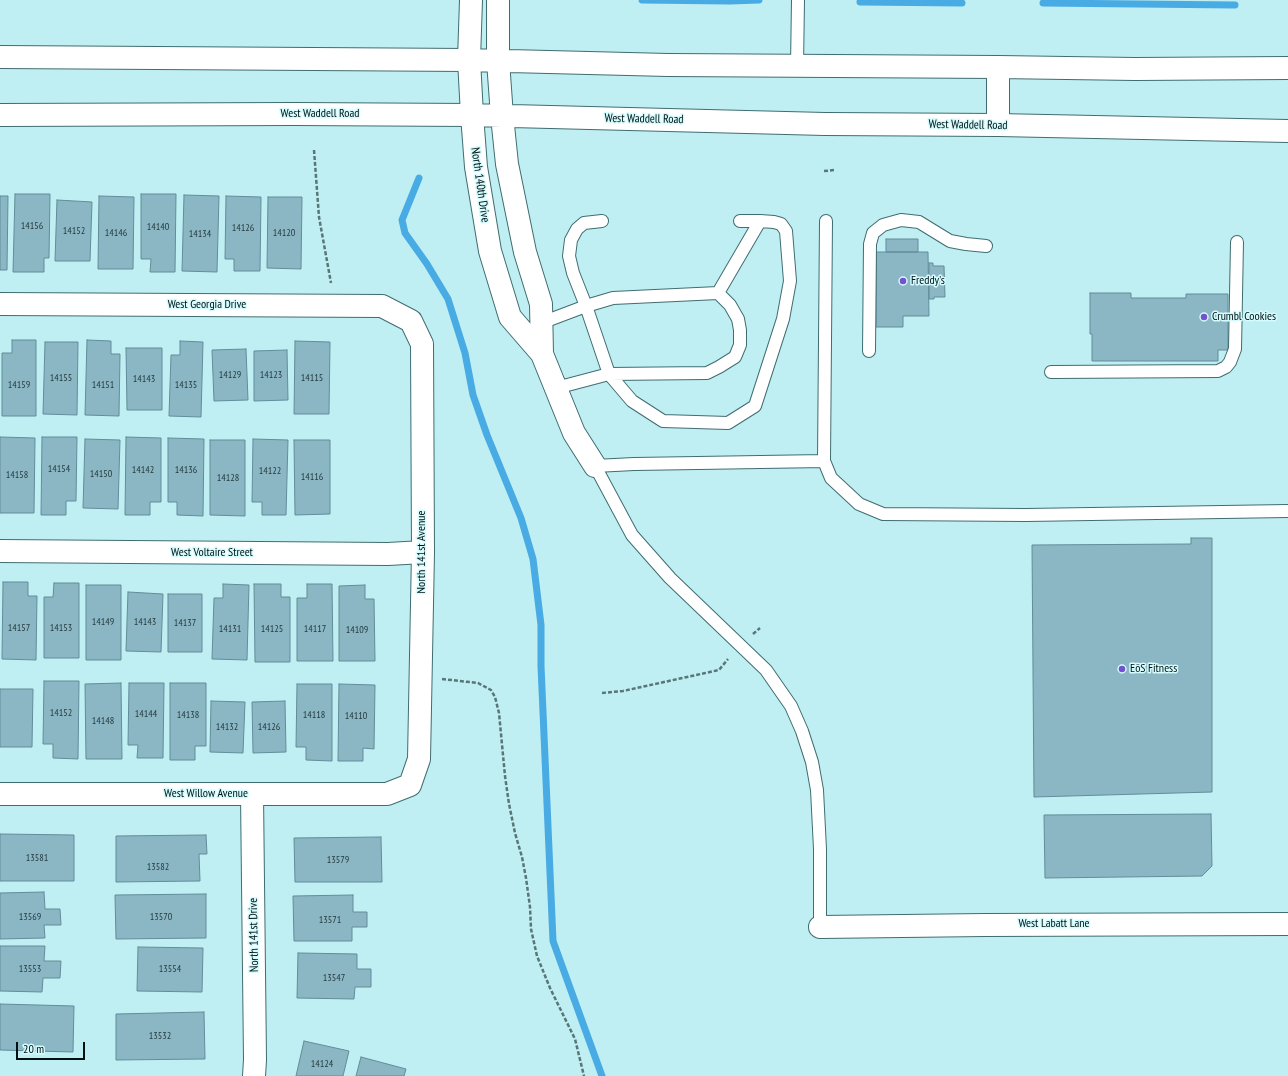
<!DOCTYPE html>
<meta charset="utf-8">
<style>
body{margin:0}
#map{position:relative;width:1288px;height:1076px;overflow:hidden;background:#bfeff2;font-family:"PT Sans Narrow",sans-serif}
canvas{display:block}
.scale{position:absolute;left:16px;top:1042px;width:69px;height:18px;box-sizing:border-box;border:2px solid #011011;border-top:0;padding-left:5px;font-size:12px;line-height:14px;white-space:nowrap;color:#011011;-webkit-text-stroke:3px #d4fbfd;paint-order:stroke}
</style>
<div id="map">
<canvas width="1288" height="1076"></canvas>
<div class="scale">20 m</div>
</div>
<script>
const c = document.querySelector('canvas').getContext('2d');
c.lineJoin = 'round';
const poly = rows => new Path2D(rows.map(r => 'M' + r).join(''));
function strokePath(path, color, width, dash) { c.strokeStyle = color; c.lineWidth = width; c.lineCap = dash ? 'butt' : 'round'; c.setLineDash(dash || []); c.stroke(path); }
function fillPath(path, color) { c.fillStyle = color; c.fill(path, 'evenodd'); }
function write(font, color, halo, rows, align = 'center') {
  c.font = font + ' "PT Sans Narrow",sans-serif'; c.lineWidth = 3; c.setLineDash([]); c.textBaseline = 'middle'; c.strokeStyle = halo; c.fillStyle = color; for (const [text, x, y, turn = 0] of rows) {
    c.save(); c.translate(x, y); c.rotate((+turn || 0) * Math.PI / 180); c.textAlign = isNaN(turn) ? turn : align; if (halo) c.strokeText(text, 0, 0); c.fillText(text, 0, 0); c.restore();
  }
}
strokePath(poly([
 [642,0,730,1,759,0],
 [860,2,962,3],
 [1043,3,1235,5],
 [419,178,402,220,405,233,427,264,448,299,465,353,473,395,487,435,521,518,533,559,541,625,541,666,553,941,602,1076]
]), '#49abe3', 7);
const building = poly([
 [15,194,50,194,49,258,44,258,44,272,13,272,15,194],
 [141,194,176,194,175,272,150,272,151,259,141,259,141,194],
 [184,195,219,196,217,272,182,271,184,195],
 [0,196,8,196,7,270,0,270,0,196],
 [99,196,134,197,133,269,98,269,99,196],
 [226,196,261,197,260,271,234,271,234,259,225,259,226,196],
 [268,197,302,197,301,269,267,268,268,197],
 [57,200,92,202,90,261,55,261,57,200],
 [886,239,918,239,918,252,886,252,886,239],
 [876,252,928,252,929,316,903,316,903,327,876,327,876,252],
 [929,263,933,263,933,266,944,266,945,297,934,297,934,299,929,299,929,263],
 [1090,293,1131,293,1131,298,1186,298,1186,294,1228,294,1228,350,1218,350,1218,361,1092,361,1092,334,1090,334,1090,293],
 [12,340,36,340,36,416,2,416,2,353,12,353,12,340],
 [87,340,111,341,111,354,120,354,119,416,85,415,87,340],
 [180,341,203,342,201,417,169,416,171,355,180,355,180,341],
 [295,341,330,342,329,414,294,414,295,341],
 [45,342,78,342,77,415,43,414,45,342],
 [126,348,162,348,162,410,127,410,126,348],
 [246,349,248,400,214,401,212,350,246,349],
 [287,350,288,400,254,401,254,351,287,350],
 [0,437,35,438,34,513,0,513,0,437],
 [42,437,77,437,76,501,66,501,66,515,41,515,42,437],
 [126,437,161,438,161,502,150,502,150,515,125,515,126,437],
 [168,438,204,439,203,516,177,515,177,502,168,502,168,438],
 [85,439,120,440,118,509,83,508,85,439],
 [253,439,288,440,286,515,262,515,262,502,252,502,253,439],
 [210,440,245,440,245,516,210,515,210,440],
 [294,440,330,440,330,514,295,515,294,440],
 [1191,538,1212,538,1212,792,1034,797,1032,545,1191,544,1191,538],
 [3,582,28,582,28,596,37,596,36,660,2,659,3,582],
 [54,583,79,583,79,658,44,658,44,597,53,597,54,583],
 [223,584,249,585,247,660,212,659,214,598,223,598,223,584],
 [254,584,281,584,281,597,290,597,290,662,255,662,254,584],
 [307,584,332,584,333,661,297,661,297,598,307,598,307,584],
 [86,585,121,585,121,660,86,660,86,585],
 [365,585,365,599,374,599,375,661,339,661,339,586,365,585],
 [128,592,163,594,161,652,126,651,128,592],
 [168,594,202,594,202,652,168,652,168,594],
 [44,681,79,681,78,759,53,758,53,744,43,744,44,681],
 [121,683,122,759,86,759,85,684,121,683],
 [129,683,164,683,163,758,137,758,138,745,128,745,129,683],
 [170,683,206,683,206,746,195,746,195,760,170,760,170,683],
 [297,684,332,684,332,761,306,760,306,747,296,747,297,684],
 [339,684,375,685,374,749,363,748,363,761,338,761,339,684],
 [0,689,33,689,32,747,0,747,0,689],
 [211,701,245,702,243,753,210,752,211,701],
 [285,701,286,752,253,753,252,702,285,701],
 [1211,814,1212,866,1202,876,1045,878,1044,815,1211,814],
 [0,834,74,835,74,881,0,881,0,834],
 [206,835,207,854,199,854,200,881,116,882,116,836,206,835],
 [381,837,382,882,295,882,294,838,381,837],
 [44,892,45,909,60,909,61,925,44,925,45,938,0,939,0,893,44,892],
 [206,894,206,938,116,939,115,895,206,894],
 [353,895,353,912,367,912,367,927,352,927,352,941,294,941,293,896,353,895],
 [0,946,45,946,44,961,61,961,60,978,43,978,42,992,0,991,0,946],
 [138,947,203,948,202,992,137,991,138,947],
 [298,953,357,954,357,969,371,969,371,987,355,987,354,999,297,998,298,953],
 [0,1004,74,1006,73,1052,0,1050,0,1004],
 [204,1012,205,1059,116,1060,116,1014,204,1012],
 [304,1041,349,1051,343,1076,296,1076,304,1041],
 [361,1057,406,1069,404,1076,356,1076,361,1057]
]);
fillPath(building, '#8bb6c4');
strokePath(building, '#628c99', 1);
const lane = poly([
 [797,66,798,0],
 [740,221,760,221],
 [541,323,586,306,613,298,718,293,730,305,738,319,740,330,740,345,735,357,719,367,707,373,609,374,586,306,573,273,569,256,571,240,577,229,584,223,602,221],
 [869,351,870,244,873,233,883,225,901,220,919,222,950,241,966,244,986,246],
 [1051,372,1218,371,1226,367,1230,362,1235,349,1237,242],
 [556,388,609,374,632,401,663,421,728,423,755,406,783,319,790,281,786,231,781,224,774,222,760,221,718,293],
 [824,461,831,478,859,504,883,514,1026,515,1288,511],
 [820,927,820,849,817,790,812,762,802,731,791,706,766,670,670,578,632,535,595,466,634,464,824,461,826,221]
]);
const street = poly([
 [0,304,382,306,411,321,422,344,423,552,419,759,410,785,387,794,0,794],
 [0,551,388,554,423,552],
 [252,794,255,1060,254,1076],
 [820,927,985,925,1288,924]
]);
const secondary = poly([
 [471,0,469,60,472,115,476,167,490,251,510,317,542,354,574,433,595,466],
 [498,0,498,61,502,116,507,164,525,252,541,304,542,354],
 [0,57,469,60,668,65,998,67,1135,69,1288,68],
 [998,67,998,125],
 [0,115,294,114,472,115,825,124,998,125,1288,131]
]);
strokePath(lane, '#406d70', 14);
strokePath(street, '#406d70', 24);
strokePath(secondary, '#406d70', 24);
strokePath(poly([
 [314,150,319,217,331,283],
 [824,171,835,170],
 [753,634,760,628],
 [442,679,478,683,491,690,495,697,499,713,505,776,509,804,515,833,522,857,526,878,530,907,531,929,537,956,550,988,575,1039,584,1076],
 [602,693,623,691,719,670,728,659]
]), '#587678', 2.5, [4, 2]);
strokePath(lane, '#fff', 12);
strokePath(street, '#fff', 22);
strokePath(secondary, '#fff', 22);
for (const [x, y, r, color] of [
 [903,281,4,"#7352cc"],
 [1204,317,4,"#7352cc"],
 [1122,669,4,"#7352cc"]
]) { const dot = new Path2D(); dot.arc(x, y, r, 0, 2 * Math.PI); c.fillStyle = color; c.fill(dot); strokePath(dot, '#d4fbfd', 1.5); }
write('10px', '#243a3e', null, [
 ["14156",32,226],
 ["14140",158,227],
 ["14126",243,228],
 ["14152",74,231],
 ["14146",116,233],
 ["14120",284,233],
 ["14134",200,234],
 ["14129",230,375],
 ["14123",271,375],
 ["14155",61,378],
 ["14115",312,378],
 ["14143",144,379],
 ["14159",19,385],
 ["14151",103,385],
 ["14135",186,385],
 ["14154",59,469],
 ["14142",143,470],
 ["14136",186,470],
 ["14122",270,471],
 ["14150",101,474],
 ["14158",17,475],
 ["14116",312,477],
 ["14128",228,478],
 ["14149",103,622],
 ["14143",145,622],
 ["14137",185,623],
 ["14157",19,628],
 ["14153",61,628],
 ["14131",230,629],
 ["14125",272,629],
 ["14117",315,629],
 ["14109",357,630],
 ["14152",61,713],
 ["14144",146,714],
 ["14138",188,715],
 ["14118",314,715],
 ["14110",356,716],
 ["14148",103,721],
 ["14132",227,727],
 ["14126",269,727],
 ["13581",37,858],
 ["13579",338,860],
 ["13582",158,867],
 ["13569",30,917],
 ["13570",161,917],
 ["13571",330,920],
 ["13553",30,969],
 ["13554",170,969],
 ["13547",334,978],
 ["13532",160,1036],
 ["14124",322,1064]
]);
write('12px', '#011011', '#d4fbfd', [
 ["West Waddell Road",320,114],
 ["West Waddell Road",644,119,1],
 ["West Waddell Road",968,125,1],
 ["North 140th Drive",480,185,82],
 ["West Georgia Drive",207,305],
 ["North 141st Avenue",422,552,-90],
 ["West Voltaire Street",212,553],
 ["West Willow Avenue",206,794],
 ["West Labatt Lane",1054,924],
 ["North 141st Drive",254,935,-91]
]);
write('12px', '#011011', '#d4fbfd', [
 ["Freddy's",911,281],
 ["Crumbl Cookies",1212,317],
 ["EōS Fitness",1130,669]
], 'left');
</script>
